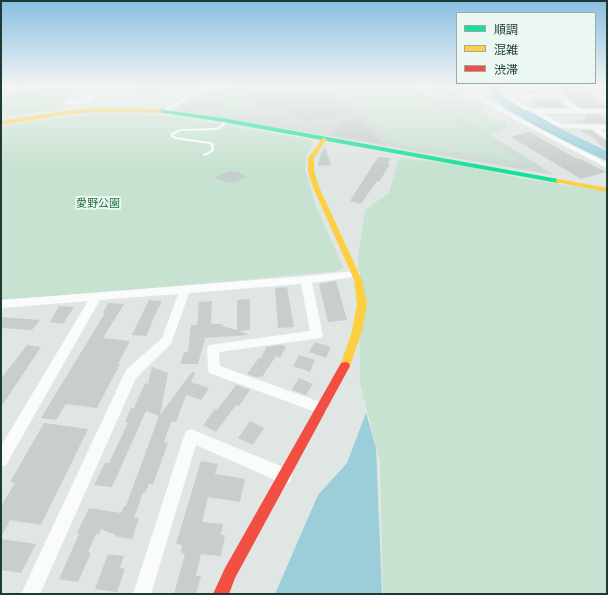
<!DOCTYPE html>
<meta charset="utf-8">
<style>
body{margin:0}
#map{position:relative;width:608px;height:595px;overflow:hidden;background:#e0e6e3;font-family:Lato,"Noto Sans JP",sans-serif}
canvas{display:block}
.frame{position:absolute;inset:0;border:2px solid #1d3a34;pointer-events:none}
.legend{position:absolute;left:456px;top:12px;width:140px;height:72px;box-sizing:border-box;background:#ecf7f2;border:1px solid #99aba6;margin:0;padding:5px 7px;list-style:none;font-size:12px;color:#1d3a34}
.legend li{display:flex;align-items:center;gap:8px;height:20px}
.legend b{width:20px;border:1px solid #99aba6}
</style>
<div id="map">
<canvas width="608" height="595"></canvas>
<div class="frame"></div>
<ul class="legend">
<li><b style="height:5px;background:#16e098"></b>順調</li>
<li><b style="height:5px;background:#ffcf43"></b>混雑</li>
<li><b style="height:5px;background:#f24e42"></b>渋滞</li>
</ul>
</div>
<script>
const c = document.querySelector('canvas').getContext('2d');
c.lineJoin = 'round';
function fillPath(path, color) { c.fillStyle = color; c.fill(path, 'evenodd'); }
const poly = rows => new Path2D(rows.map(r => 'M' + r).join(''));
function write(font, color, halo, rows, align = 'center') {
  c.font = font + ' Lato,"Noto Sans JP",sans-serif'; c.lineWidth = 4; c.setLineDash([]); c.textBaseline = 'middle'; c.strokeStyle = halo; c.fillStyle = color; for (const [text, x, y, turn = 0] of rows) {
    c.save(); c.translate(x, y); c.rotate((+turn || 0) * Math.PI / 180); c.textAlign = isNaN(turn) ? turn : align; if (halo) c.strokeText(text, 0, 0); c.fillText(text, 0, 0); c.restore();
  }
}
fillPath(poly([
 [243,85,411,85,554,175,175,110,215,89]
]), '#cdd8d3');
fillPath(poly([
 [1,85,74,85,59,110,12,115,1,113],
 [137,85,213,85,139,95],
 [329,85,405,85,477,133,523,162,398,144],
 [242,88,259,110,230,115,215,92],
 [464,97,469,102,481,105,481,108,485,114,493,121,507,123,506,128,500,132,484,134,434,101],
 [111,113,180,117,307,139,313,144,306,156,305,170,310,185,315,204,343,267,338,271,123,291,1,300,1,130,8,125,50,119],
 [399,158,460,164,519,178,607,191,607,594,383,594,380,461,360,383,358,257,365,210,389,193]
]), '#c7e2d0');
fillPath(poly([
 [366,413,376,448,382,594,275,594,318,495,347,463]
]), '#9bced9');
fillPath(poly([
 [489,85,501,85,500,88,502,93,513,102,563,130,607,151,607,161,553,136,505,108,491,95,488,88,489,85]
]), '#9bced9');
fillPath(poly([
 [264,85,318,85,352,114,305,121,303,118,297,119,287,107,262,110,250,94,254,94,249,87],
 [447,85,453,85,468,93,446,97,430,88],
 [557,85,578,85,607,108,580,108,558,89,562,89],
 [547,89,551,92,523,92,520,90],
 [530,100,558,100,568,108,538,107],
 [585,114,599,114,607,121,607,124,571,122,586,119],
 [353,115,386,145,330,134],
 [580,130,591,130,607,141,607,150,588,134,585,134],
 [529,132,577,159,580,159,606,172,581,179,511,137],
 [325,147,331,165,318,166,321,153],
 [378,157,391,158,388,163,390,164,379,182,377,181,361,204,350,201],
 [231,171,238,172,247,177,236,182,229,183,214,178,224,173],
 [336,281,347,320,328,322,319,284],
 [287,287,294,327,278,328,275,288],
 [250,299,250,330,239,331,249,335,205,338,198,364,180,364,184,352,188,352,191,325,197,325,199,302,212,301,211,324,223,324,222,326,237,330,237,300],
 [149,300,162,301,151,323,152,323,146,336,132,335],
 [108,303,124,304,103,338,130,341,118,364,120,364,97,408,66,404,56,420,41,418,105,313,103,313],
 [59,306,74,307,63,324,50,322],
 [1,317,40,320,32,330,1,328],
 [315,342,331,347,326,358,309,352],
 [27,345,41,347,1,407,1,379],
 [281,345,286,347,280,358,276,356,262,377,259,376,258,378,247,374,259,358,260,359,267,347],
 [299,355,315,360,310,372,293,366],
 [152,367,168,373,160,415,192,372,195,373,191,382,209,388,201,400,186,395,176,422,171,422,164,442,168,443,153,484,149,484,145,493,143,493,134,518,139,518,132,539,115,536,116,535,101,529,99,534,96,534,88,552,91,553,78,582,59,579,79,534,77,533,89,508,121,513,124,506,126,506,159,416,146,411,112,487,94,485,105,463,109,463,128,423,125,422,131,408,134,408,145,383,148,384],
 [299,378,313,384,306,395,292,390],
 [236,385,250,390,239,406,236,405,216,432,203,425,215,409,217,410],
 [250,421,264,428,253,445,238,438],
 [44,423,88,429,41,525,10,520,1,537,1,506,15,483,10,482],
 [201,461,218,464,215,474,245,479,240,502,208,497,202,522,223,524,221,535,225,535,221,556,201,554,196,576,201,576,196,594,174,594,185,554,181,553,182,545,176,544],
 [1,539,36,544,21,573,1,570],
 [108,554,124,556,120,568,125,569,117,592,95,589]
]), '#c7cecb');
fillPath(poly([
 [225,120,228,121,222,128,217,130,181,131,175,134,174,136,176,137,210,142,214,144,214,151,205,156,202,155,211,150,211,145,209,144,175,139,170,136,172,132,180,129,216,128,220,126,225,120]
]), '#fafbfb');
fillPath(poly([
 [7,85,13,85,12,87,77,85,74,87,8,91,5,89,7,85],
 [95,85,101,85,92,102,68,105,65,103,68,101,88,99,95,85],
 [216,85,230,85,205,90,166,112,161,111,201,88,216,85],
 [458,85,465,85,508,112,607,163,607,168,504,114,458,85],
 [500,85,506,85,508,92,510,94,555,94,545,85,551,85,579,109,607,109,607,113,542,113,561,124,607,125,607,129,600,129,607,134,607,140,592,129,558,127,530,111,524,110,505,97,500,85],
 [514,98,559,98,572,109,536,109,527,107,514,98],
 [584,85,591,85,607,97,607,102,584,85],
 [355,271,359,272,360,274,359,276,312,283,323,335,321,338,219,352,220,366,326,404,328,408,326,412,321,414,209,373,208,369,207,348,209,345,310,331,301,284,189,293,171,344,136,378,40,594,21,594,126,370,162,338,178,294,100,300,6,465,1,467,1,446,88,301,1,308,1,300,306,276,355,271],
 [191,429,290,470,292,476,290,482,284,484,196,445,151,594,133,594,184,436,186,431,191,429]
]), '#fafbfb');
fillPath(poly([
 [159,109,223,118,558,179,561,181,558,183,223,122,157,112,156,111,159,109]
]), '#16e098');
fillPath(poly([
 [95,108,159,109,162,111,159,113,95,112,63,115,1,125,1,121,63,111,95,108],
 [322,138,327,139,314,158,314,171,319,187,362,280,367,304,362,331,350,366,349,369,345,370,341,369,340,366,352,331,357,304,354,280,313,187,308,171,308,158,322,138],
 [558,179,607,188,607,192,556,182,556,180,558,179]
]), '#ffcf43');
fillPath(poly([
 [345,362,349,363,350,366,235,578,229,594,213,594,225,568,341,363,345,362]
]), '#f24e42');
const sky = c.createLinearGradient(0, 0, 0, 168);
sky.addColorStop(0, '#89bee2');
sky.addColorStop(0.51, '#f1f4f2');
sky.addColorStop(1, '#f1f4f200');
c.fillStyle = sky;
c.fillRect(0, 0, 608, 168);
write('11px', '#247347', '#ecf7f2', [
 ["愛野公園",98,203]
]);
</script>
